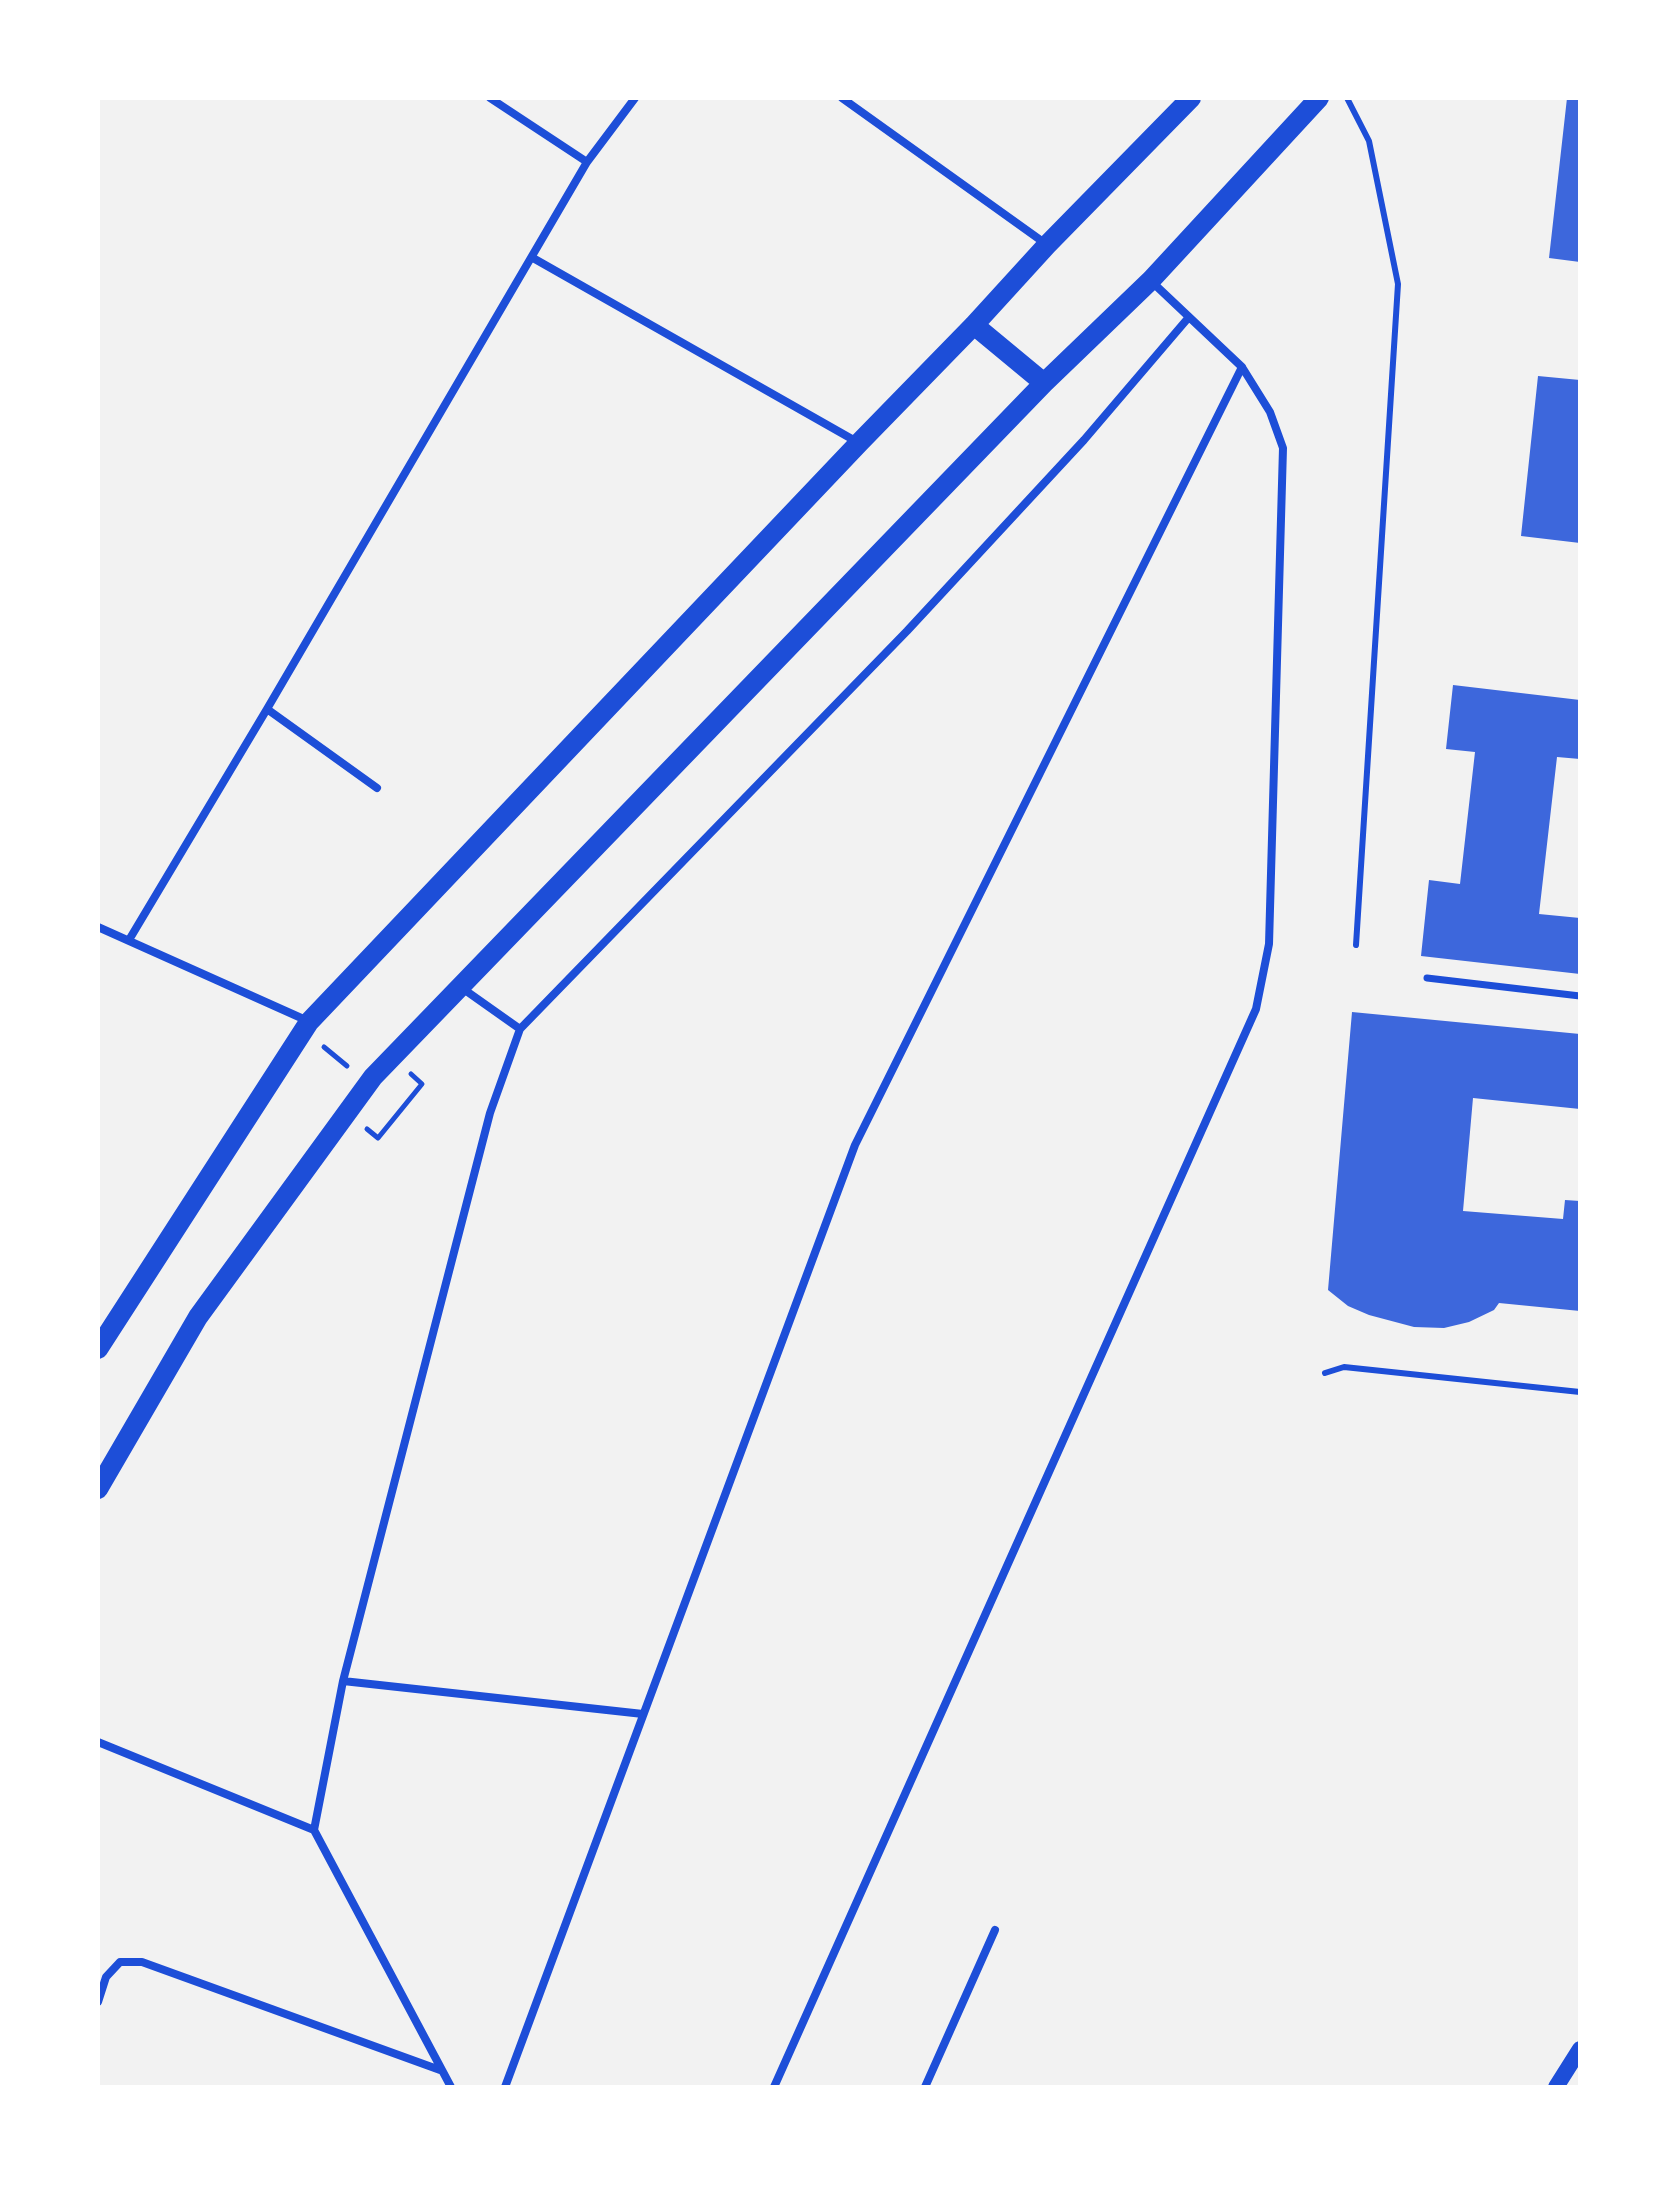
<!DOCTYPE html>
<style>
body{margin:0}
#map{position:relative;width:1678px;height:2185px;overflow:hidden;background:#f2f2f2;font-family:"Roboto Condensed",sans-serif}
canvas{display:block}
.frame{position:absolute;inset:0;border:100px solid #fff;pointer-events:none}
</style>
<div id="map">
<canvas width="1678" height="2185"></canvas>
<div class="frame"></div>
</div>
<script>
const c = document.querySelector('canvas').getContext('2d');
c.lineJoin = 'round';
function fillPath(path, color) { c.fillStyle = color; c.fill(path, 'evenodd'); }
const poly = rows => new Path2D(rows.map(r => 'M' + r).join(''));
function strokePath(path, color, width, dash) { c.strokeStyle = color; c.lineWidth = width; c.lineCap = dash ? 'butt' : 'round'; c.setLineDash(dash || []); c.stroke(path); }
fillPath(poly([
 [1567,98,1580,98,1580,262,1549,258],
 [1538,376,1580,380,1580,543,1521,536],
 [1453,685,1580,700,1580,759,1557,757,1539,914,1580,918,1580,974,1421,956,1429,880,1460,884,1475,752,1446,749],
 [1352,1012,1580,1034,1580,1109,1473,1098,1463,1211,1563,1219,1565,1200,1580,1201,1580,1311,1499,1303,1494,1310,1469,1322,1444,1328,1414,1327,1369,1315,1348,1306,1328,1290]
]), '#3d67dc');
strokePath(poly([
 [324,1047,347,1066],
 [367,1129,378,1138,422,1084,411,1074]
]), '#1d4ed8', 5);
strokePath(poly([
 [1347,98,1369,141,1398,284,1356,945],
 [1325,1373,1344,1367,1580,1392]
]), '#1d4ed8', 6);
strokePath(poly([
 [1427,978,1580,996]
]), '#1d4ed8', 7);
strokePath(poly([
 [490,98,587,162],
 [842,98,1046,244],
 [533,258,859,443],
 [267,709,377,788],
 [98,927,308,1021],
 [129,940,267,709,587,162,635,98],
 [462,988,520,1029],
 [343,1681,643,1714],
 [98,1742,314,1830],
 [98,2002,106,1977,120,1962,142,1962,440,2070],
 [451,2087,314,1830,343,1681,490,1113,520,1029,907,631,1084,440,1189,317],
 [505,2087,855,1145,1242,367],
 [774,2087,1256,1009,1269,944,1283,448,1270,412,1242,367,1151,281],
 [925,2087,995,1930]
]), '#1d4ed8', 8);
strokePath(poly([
 [1556,2087,1580,2049]
]), '#1d4ed8', 16);
strokePath(poly([
 [974,325,1044,383],
 [98,1349,309,1022,859,443,974,325,1047,245,1191,98],
 [98,1489,198,1317,373,1077,1044,383,1151,280,1319,98]
]), '#1d4ed8', 20);
</script>
